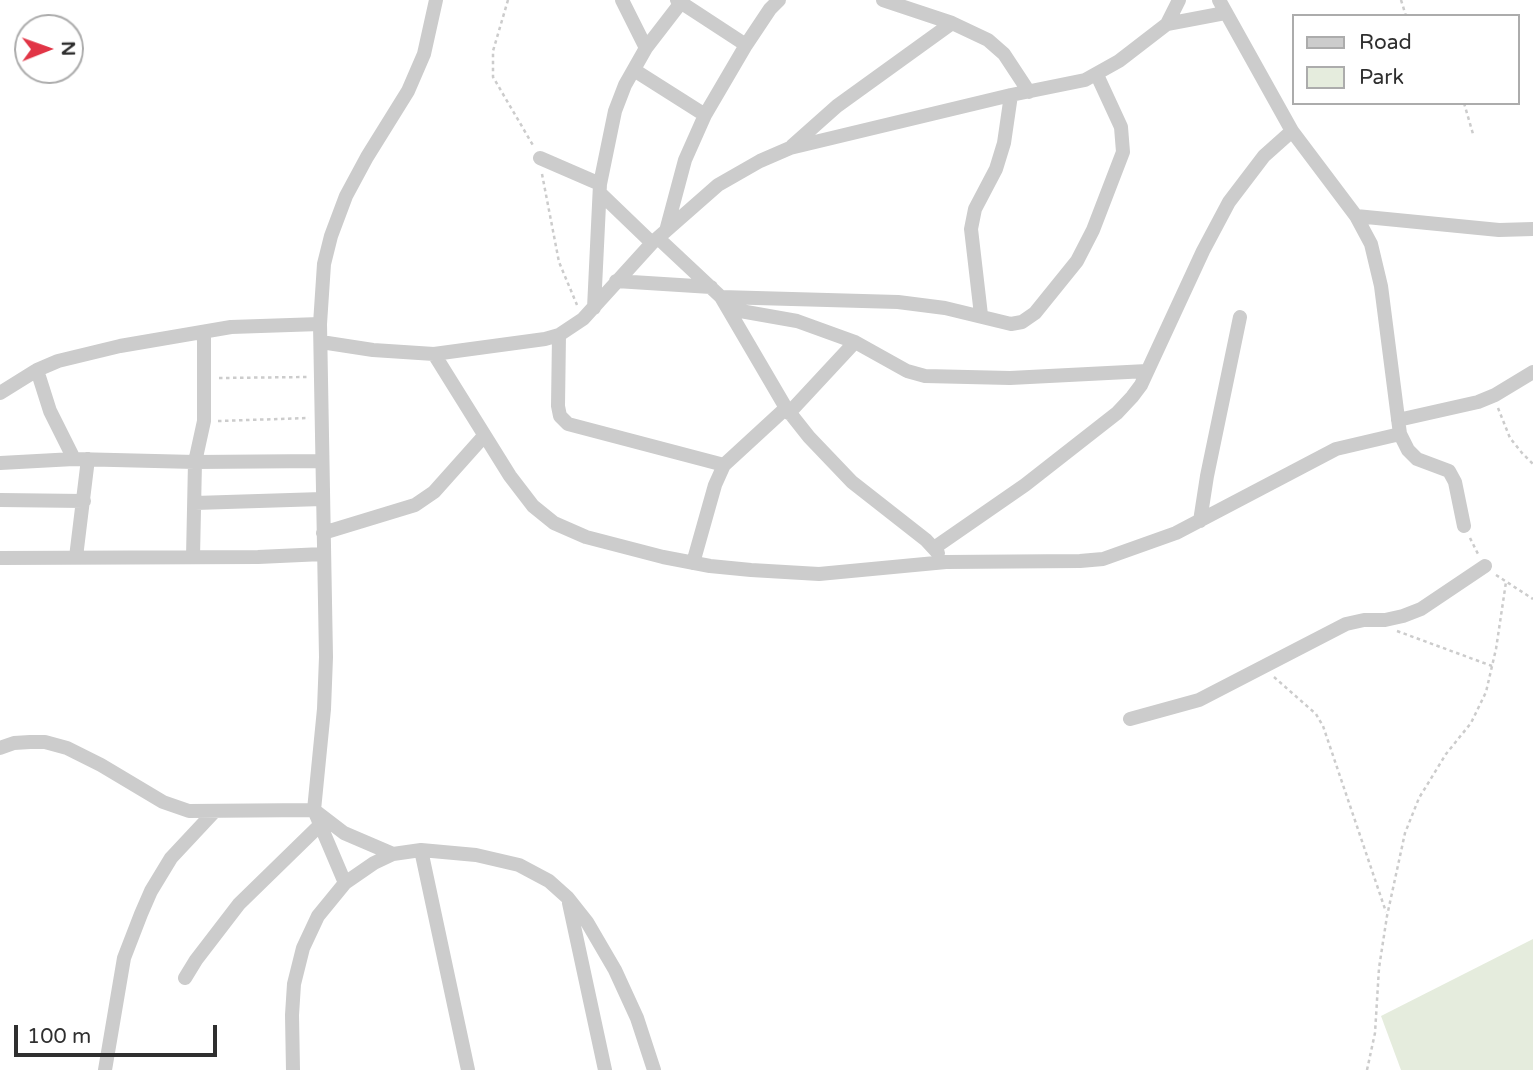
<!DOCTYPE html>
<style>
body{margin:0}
#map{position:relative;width:1533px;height:1070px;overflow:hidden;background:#fff;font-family:"Varela Round",sans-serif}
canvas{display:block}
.legend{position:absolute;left:1292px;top:14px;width:228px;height:91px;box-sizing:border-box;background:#fff;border:2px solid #acacac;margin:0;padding:9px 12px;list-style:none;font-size:21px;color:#2f2f2f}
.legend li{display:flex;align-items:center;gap:14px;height:35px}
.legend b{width:35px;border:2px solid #acacac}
.north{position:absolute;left:14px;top:14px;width:70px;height:70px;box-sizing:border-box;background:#fff;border:2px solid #acacac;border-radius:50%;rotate:89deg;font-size:19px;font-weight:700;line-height:28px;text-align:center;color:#2f2f2f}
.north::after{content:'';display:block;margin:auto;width:24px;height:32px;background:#e13546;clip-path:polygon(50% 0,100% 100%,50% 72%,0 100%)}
.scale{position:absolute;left:14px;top:1025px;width:203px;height:32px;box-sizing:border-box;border:4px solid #2f2f2f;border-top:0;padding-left:9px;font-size:21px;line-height:24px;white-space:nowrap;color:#2f2f2f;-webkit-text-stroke:5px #fff;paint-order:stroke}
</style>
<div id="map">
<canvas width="1533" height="1070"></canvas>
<ul class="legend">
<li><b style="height:9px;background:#ccc"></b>Road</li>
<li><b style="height:19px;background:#e5ecdd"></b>Park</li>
</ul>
<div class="north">N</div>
<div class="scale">100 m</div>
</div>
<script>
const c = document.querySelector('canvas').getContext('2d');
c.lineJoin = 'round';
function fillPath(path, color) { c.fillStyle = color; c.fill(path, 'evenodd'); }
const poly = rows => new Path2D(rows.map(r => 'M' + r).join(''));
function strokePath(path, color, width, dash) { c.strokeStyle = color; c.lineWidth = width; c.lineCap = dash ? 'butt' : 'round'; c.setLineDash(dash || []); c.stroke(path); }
fillPath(poly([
 [1533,939,1533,1070,1401,1070,1381,1016]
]), '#e5ecdd');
strokePath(poly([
 [508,0,493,51,493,77,534,147],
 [1401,0,1406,16],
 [1464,103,1473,134],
 [542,174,559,262,577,305],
 [219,378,307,377],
 [1498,408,1510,438,1522,453,1533,464],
 [218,421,309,418],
 [1470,538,1478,554],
 [1496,575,1533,599],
 [1397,631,1492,666],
 [1274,677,1316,714,1323,726,1386,912],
 [1367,1070,1375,1033,1379,968,1387,916,1405,833,1419,798,1446,754,1471,723,1486,692,1496,649,1506,582]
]), '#ccc', 2.5, [3.5, 3.5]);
strokePath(poly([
 [622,0,646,48],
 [677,0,746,45],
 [883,0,952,23,988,40,1004,54,1029,92],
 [1219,0,1292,131,1356,216,1371,244,1381,286,1400,434,1408,450,1417,459,1449,471,1455,482,1464,526],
 [1167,24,1179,0],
 [634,70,705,115],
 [792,146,837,106,952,23],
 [540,158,600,184],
 [600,193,652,243],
 [1356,216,1499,230,1533,229],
 [666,231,685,160,705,115,746,45,770,9,779,0],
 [658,238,721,297,786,408,809,437,852,482,926,540,938,553],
 [616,281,711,287],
 [721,297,898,302,945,308,1011,324,1022,322,1035,313,1077,261,1093,230,1123,152,1121,127,1097,75],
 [594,308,600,184,615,111,625,85,646,48,683,0],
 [729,309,797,321,855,342,907,371,925,376,1010,378,1147,371],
 [981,315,971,229,975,209,996,169,1004,143,1011,95],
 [559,335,558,406,560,416,568,424,724,465],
 [321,342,373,350,434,354,545,339,559,335,583,319,652,243,718,185,760,161,790,148,1011,95,1085,80,1119,61,1167,24,1225,13],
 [434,354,510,476,533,506,554,523,586,537,663,557,710,566,751,570,819,574,946,562,1080,561,1103,559,1176,533,1336,449,1400,434],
 [37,370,50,411,74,459,195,462,322,461],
 [0,393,37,370,58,361,120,346,231,327,320,324],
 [789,413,855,342],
 [1398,420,1478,402,1495,395,1533,372],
 [0,463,74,459],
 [0,500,84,501],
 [195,503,322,499],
 [1200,521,1207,476,1240,317],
 [323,533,415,505,434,492,484,436],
 [934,548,1025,485,1117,413,1132,397,1141,385,1203,251,1229,202,1264,156,1292,131],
 [76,557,88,459],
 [193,557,195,462,204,421,204,332],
 [0,558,258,557,323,554],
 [693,563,715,485,724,465,786,408],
 [1130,719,1199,700,1346,624,1364,620,1385,620,1403,616,1421,609,1485,566],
 [0,748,14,743,30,742,45,742,67,748,101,765,163,802,189,811,314,810,344,833,393,854],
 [421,850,468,1070],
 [345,883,314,810,324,709,326,657,320,324,324,264,331,236,346,196,367,157,408,91,424,54,436,0],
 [569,903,605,1070],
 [185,978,196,960,239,904,320,825],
 [105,1070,124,958,141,914,151,891,171,858,214,812],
 [293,1070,292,1015,294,984,303,948,318,916,345,883,374,863,393,854,421,850,476,855,519,865,549,881,568,898,587,922,615,970,637,1018,654,1070]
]), '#ccc', 14);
</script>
